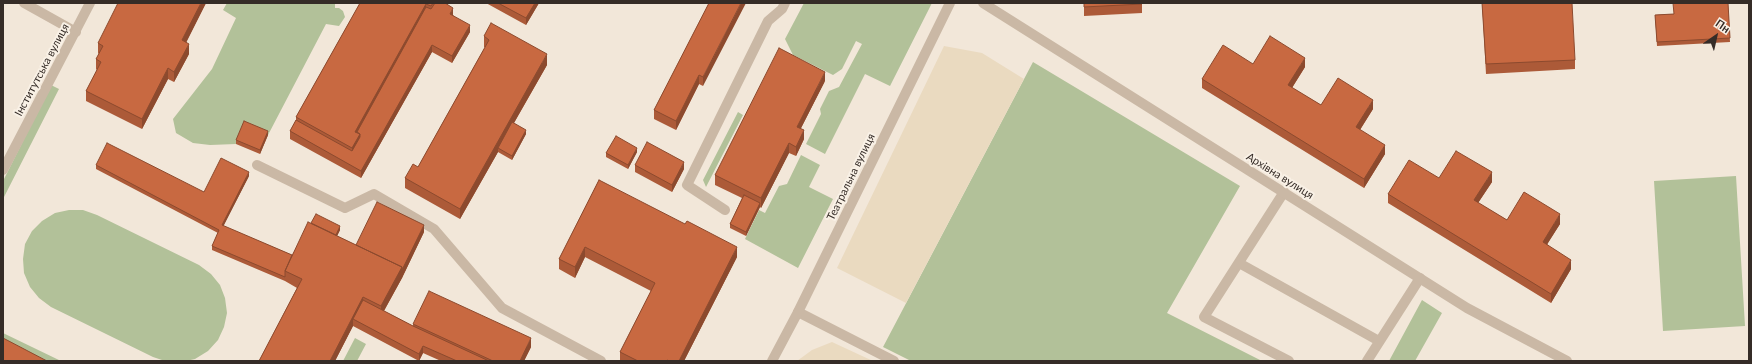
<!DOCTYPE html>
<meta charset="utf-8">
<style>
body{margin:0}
#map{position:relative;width:1752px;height:364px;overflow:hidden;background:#f2e7d9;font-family:Lato,sans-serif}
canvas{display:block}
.frame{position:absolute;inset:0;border:4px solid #352c27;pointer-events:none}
.north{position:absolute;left:1696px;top:16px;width:40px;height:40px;-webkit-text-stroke:3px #f9f1e6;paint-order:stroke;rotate:34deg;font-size:11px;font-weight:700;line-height:16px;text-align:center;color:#352c27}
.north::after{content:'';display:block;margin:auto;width:14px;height:18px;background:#352c27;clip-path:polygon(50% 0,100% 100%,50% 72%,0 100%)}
</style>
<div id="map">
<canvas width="1752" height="364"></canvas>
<div class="frame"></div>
<div class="north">Пн</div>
</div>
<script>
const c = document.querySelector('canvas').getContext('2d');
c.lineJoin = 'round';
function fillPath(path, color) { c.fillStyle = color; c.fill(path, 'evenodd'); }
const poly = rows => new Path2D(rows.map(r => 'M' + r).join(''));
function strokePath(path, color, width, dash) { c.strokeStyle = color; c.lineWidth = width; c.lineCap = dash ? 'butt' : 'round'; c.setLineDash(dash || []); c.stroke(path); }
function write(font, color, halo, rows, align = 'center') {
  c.font = font + ' Lato,sans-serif'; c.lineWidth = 4; c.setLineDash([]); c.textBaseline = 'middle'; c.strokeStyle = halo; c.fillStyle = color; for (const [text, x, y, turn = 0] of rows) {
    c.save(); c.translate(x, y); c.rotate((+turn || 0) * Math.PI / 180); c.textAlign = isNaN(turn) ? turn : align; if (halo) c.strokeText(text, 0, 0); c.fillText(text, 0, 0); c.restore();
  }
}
fillPath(poly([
 [227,3,335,3,335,8,339,8,343,11,345,17,339,26,326,24,268,135,244,125,236,144,210,145,193,143,176,133,173,119,212,69,236,18,223,10],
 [804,3,932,3,890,86,865,74,825,154,806,144,821,114,820,109,829,91,839,87,862,44,856,41,842,69,833,75,793,55,785,39],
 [1033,62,1240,186,1167,313,1262,361,911,361,883,347],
 [51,85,59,89,3,199,3,181],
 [738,112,743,115,706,187,703,180],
 [801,155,820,165,809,187,833,199,798,268,745,239,759,210,765,213,779,186,787,184],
 [1736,176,1745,326,1663,331,1654,181],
 [69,210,83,210,97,215,199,265,211,274,220,285,225,298,227,313,224,327,218,340,208,351,195,359,186,361,165,361,153,357,51,307,39,298,30,287,24,273,23,259,25,244,32,231,42,221,55,213],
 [1422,300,1442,313,1415,361,1389,361],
 [3,333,61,361,33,361,3,346],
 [355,338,366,344,357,361,343,361]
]), '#b2c199');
fillPath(poly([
 [944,46,982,53,1024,79,906,303,837,268],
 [832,342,860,355,873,361,797,361,812,350]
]), '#eadac0');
strokePath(poly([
 [24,3,76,32],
 [257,165,345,208,374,194,434,229,502,308,601,361],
 [1284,192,1204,317,1289,361],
 [725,210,687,185,768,21,782,9,785,3],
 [1239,263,1379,341],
 [798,312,894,361],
 [1367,361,1420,278]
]), '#cab8a5', 10);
strokePath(poly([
 [983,3,1467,308,1567,361],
 [3,170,90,3],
 [772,361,798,312,950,3]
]), '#cab8a5', 10);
fillPath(poly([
 [206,3,186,42,189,54,174,82,168,79,142,129,86,101,86,91,97,70,96,69,96,59,99,54,98,53,98,43],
 [360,3,445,3,453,15,470,32,452,63,432,52,361,178,290,139,290,131,296,120,296,117],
 [486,3,539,3,526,25],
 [709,3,703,86,699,84,676,130,654,119,654,110],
 [1084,3,1142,3,1142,13,1084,16],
 [1482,3,1575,60,1575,69,1486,74],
 [1728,3,1730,42,1657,46,1655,15,1673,14],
 [484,36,547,65,514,123,526,134,512,160,498,152,460,219,405,188,405,178,418,167,485,47,484,47],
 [1253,64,1305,67,1292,88,1321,105,1373,109,1360,130,1385,154,1364,188,1202,88,1202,79],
 [825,81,801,128,804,139,796,156,789,153,761,208,760,207,746,236,730,228,730,224,742,198,715,185,715,175],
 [268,135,260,154,236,144,236,140],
 [637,152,628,169,606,157,606,153],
 [96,165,204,192,249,176,223,226,292,255,311,223,340,230,337,236,356,245,424,232,402,278,384,311,413,326,413,324,531,347,524,361,441,361,423,353,419,361,353,326,335,361,259,361,297,288,285,281,212,250,212,246,218,233,96,169],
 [635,165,684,169,672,192,635,172],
 [1439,178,1492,182,1478,203,1507,220,1560,224,1547,244,1571,269,1551,303,1388,203,1388,194],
 [599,180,737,257,684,361,620,361,620,352,651,291,585,257,575,278,559,269,559,259]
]), '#ac5a38');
fillPath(poly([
 [201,3,206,3,182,51,182,40],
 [535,3,539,3,526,25,526,18],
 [741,3,746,3,703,86,703,77],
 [426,4,426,14,358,136,355,132],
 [453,8,453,15,450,21,450,14],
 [470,25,470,32,452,63,452,56],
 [189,44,189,54,174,82,174,72],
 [432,45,432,52,361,178,361,171],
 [547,54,547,65,499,149,498,148,498,152,460,219,460,209],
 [1305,58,1305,67,1288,94,1288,85],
 [168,68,168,79,142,129,142,119],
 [825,72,825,81,797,136,797,127],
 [699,75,699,84,676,130,676,121],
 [1373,100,1373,109,1356,136,1356,127],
 [526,130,526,134,512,160,512,156],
 [804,130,804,139,796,156,796,147],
 [268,131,268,135,260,154,260,150],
 [360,134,360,144,352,158,352,148],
 [789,143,789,153,761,208,761,198],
 [1385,145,1385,154,1364,188,1364,179],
 [637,148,637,152,628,169,628,165],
 [684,162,684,169,672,192,672,185],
 [249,172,249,176,222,229,222,225],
 [1492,172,1492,182,1474,209,1474,200],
 [760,203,760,207,746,236,746,232],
 [1560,214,1560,224,1543,251,1543,242],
 [424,225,424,232,402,278,381,316,381,306],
 [340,226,340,230,333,244,333,240],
 [585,247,585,257,575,278,575,267],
 [737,247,737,257,684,361,679,361],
 [1571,260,1571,269,1551,303,1551,294],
 [363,297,363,307,353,319,353,326,335,361,330,361],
 [531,338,531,347,524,361,520,361],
 [423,346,423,353,419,361,419,354]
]), '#8c4a2e');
const building = poly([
 [118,3,201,3,182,40,189,44,174,72,168,68,142,119,86,91,101,62,96,59,103,46,98,43,118,3],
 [360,3,433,3,431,6,426,4,355,132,360,134,352,148,296,117,360,3],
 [435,3,445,3,453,8,450,14,470,25,452,56,432,45,361,171,290,131,296,120,352,151,360,137,360,134,357,132,421,16,426,7,431,9,435,3],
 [498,3,535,3,526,18,498,3],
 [709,3,741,3,703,77,699,75,676,121,654,110,709,3],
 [1084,3,1142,3,1142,4,1084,7,1084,3],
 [1482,3,1572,3,1575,60,1486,64,1482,3],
 [1673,3,1728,3,1730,38,1657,42,1655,15,1674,14,1673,3],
 [491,23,547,54,460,209,405,178,413,164,418,167,489,40,484,36,491,23],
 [1270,36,1305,58,1288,85,1321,105,1338,78,1373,100,1356,127,1385,145,1364,179,1202,79,1223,45,1253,64,1270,36],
 [779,48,825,72,797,127,804,130,796,147,789,143,761,198,715,175,779,48],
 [244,121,268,131,260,150,236,140,244,121],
 [512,122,526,130,512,156,498,148,512,122],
 [616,136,637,148,628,165,606,153,616,136],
 [647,142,684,162,672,185,635,165,647,142],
 [107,143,204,192,221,158,249,172,222,225,292,255,285,271,285,277,212,246,219,230,96,165,107,143],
 [1456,151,1492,172,1474,200,1507,220,1524,192,1560,214,1543,242,1571,260,1551,294,1388,194,1409,160,1439,178,1456,151],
 [599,180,685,224,687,221,737,247,679,361,669,361,667,360,667,361,638,361,620,352,655,283,585,247,575,267,559,259,599,180],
 [744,195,760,203,746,232,730,224,744,195],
 [377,202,424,225,402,270,402,267,356,245,377,202],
 [316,214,340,226,336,235,311,223,316,214],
 [308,222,402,267,381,306,363,297,330,361,259,361,302,279,285,271,308,222],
 [429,291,531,338,520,361,493,361,413,324,429,291],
 [363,300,413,326,489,361,457,361,423,346,419,354,353,319,363,300],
 [3,338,47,361,3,361,3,338]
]);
fillPath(building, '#c86941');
strokePath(building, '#8c4a2e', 1);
write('11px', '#352c27', '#f9f1e6', [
 ["Інститутська вулиця",42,70,-62],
 ["Архівна вулиця",1280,176,32],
 ["Театральна вулиця",851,177,-64]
]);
</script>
